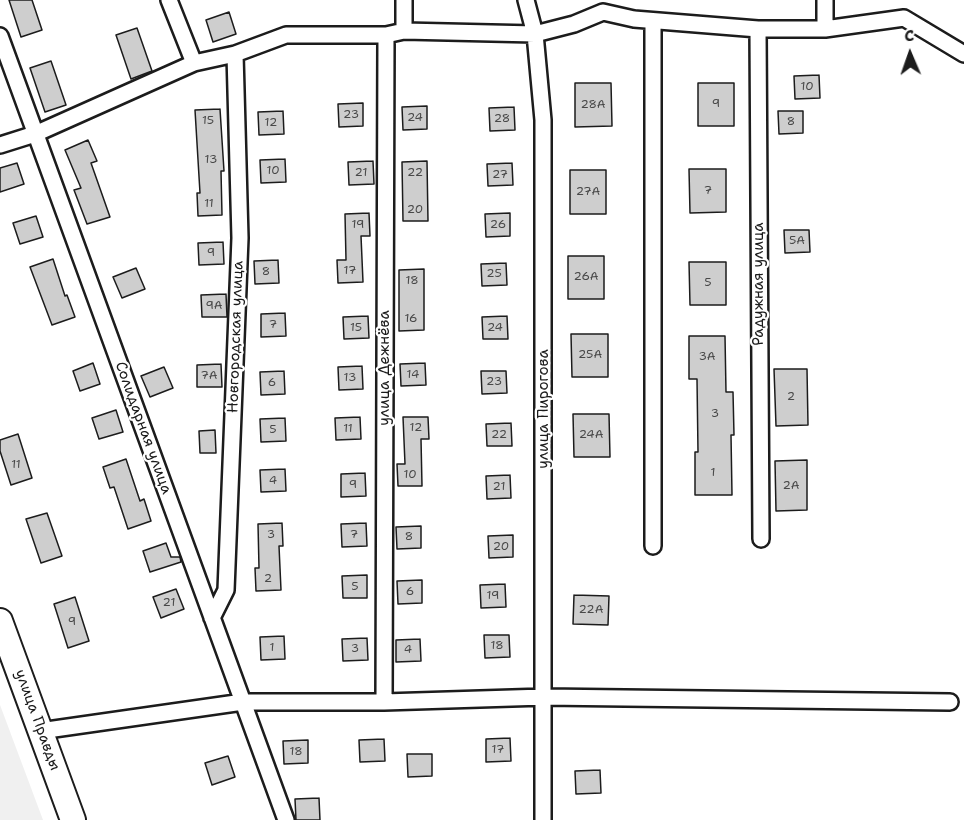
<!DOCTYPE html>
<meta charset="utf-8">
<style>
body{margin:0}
#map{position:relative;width:964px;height:820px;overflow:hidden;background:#fff;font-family:"Shantell Sans",sans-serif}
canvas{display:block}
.north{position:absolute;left:880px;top:24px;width:60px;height:60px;-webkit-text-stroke:4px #fff;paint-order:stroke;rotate:358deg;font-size:16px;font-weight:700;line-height:24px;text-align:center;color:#1c1c1c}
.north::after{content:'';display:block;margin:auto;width:21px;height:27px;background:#1c1c1c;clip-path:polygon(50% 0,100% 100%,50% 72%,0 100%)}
</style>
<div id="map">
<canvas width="964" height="820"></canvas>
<div class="north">С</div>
</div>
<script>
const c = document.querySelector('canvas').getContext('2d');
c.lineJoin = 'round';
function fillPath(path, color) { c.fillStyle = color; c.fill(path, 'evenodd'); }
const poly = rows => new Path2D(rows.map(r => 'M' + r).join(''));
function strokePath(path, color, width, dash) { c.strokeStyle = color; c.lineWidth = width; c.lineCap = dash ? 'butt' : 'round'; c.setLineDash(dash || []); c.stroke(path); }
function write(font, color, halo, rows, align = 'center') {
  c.font = font + ' "Shantell Sans",sans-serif'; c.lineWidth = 4.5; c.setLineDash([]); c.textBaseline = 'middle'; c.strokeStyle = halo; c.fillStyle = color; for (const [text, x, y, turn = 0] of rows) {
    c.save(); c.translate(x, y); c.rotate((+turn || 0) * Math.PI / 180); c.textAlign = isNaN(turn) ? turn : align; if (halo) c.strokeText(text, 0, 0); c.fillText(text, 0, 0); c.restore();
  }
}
fillPath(poly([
 [0,705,43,820,0,820]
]), '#f0f0f0');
const building = poly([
 [9,0,32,0,42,30,21,37,9,0],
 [229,12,236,34,213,42,206,20,229,12],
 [137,28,152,71,131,79,116,35,137,28],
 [51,61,66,105,45,112,30,68,51,61],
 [819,75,820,98,795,99,794,76,819,75],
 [575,83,611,83,612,126,575,127,575,83],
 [698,83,734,83,734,126,698,126,698,83],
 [363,103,363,126,339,127,338,104,363,103],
 [427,106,427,129,403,130,402,107,427,106],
 [514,107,515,130,490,131,489,108,514,107],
 [220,109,224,171,221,171,222,215,198,216,197,193,200,193,195,110,220,109],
 [283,111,284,134,259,135,258,112,283,111],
 [778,111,803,111,803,133,779,134,778,111],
 [88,140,97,161,91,163,110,217,87,224,74,190,81,188,65,150,88,140],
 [285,159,286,182,261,183,260,160,285,159],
 [373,161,374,184,349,185,348,162,373,161],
 [427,161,428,221,403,221,402,162,427,161],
 [17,163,24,184,0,192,0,168,17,163],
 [512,163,513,185,488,186,487,164,512,163],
 [689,169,726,169,726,212,690,213,689,169],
 [570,170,606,170,606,214,570,214,570,170],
 [369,213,370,236,361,236,363,282,338,283,337,260,346,260,345,214,369,213],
 [510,213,510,236,486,237,485,214,510,213],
 [36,216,43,237,20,244,13,223,36,216],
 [784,230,809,230,810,252,785,253,784,230],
 [223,242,224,264,199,265,198,243,223,242],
 [568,256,604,256,604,299,568,299,568,256],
 [53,259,65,296,67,295,75,317,52,325,30,267,53,259],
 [278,260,279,283,255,284,254,261,278,260],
 [689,262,726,262,726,305,690,305,689,262],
 [506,263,507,285,482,286,481,264,506,263],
 [136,268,145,289,122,298,113,277,136,268],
 [424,269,424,330,399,331,399,270,424,269],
 [226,294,227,317,202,317,201,295,226,294],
 [285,313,286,336,261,337,261,314,285,313],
 [368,316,369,338,344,339,343,317,368,316],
 [507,316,508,339,483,339,482,317,507,316],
 [571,334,608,334,608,377,572,377,571,334],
 [689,336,725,336,726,392,733,392,734,435,731,435,732,495,695,495,695,452,698,452,697,379,689,379,689,336],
 [93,363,100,384,80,391,73,371,93,363],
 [425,363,426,385,401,386,400,364,425,363],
 [221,364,222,387,197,387,197,365,221,364],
 [362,366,363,389,339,390,338,367,362,366],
 [164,367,173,388,150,397,141,376,164,367],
 [774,369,807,369,808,425,776,426,774,369],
 [284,371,285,394,261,395,260,372,284,371],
 [481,371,506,371,507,393,482,394,481,371],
 [116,410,123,432,99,439,92,418,116,410],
 [573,414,609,414,610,457,574,457,573,414],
 [360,417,361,439,336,440,335,418,360,417],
 [403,417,428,417,429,439,421,439,422,486,398,486,397,464,405,464,403,417],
 [285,418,286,441,261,442,260,419,285,418],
 [511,423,512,446,487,446,486,424,511,423],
 [215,430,216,453,200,453,199,431,215,430],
 [18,434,32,478,11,485,0,451,0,440,18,434],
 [126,459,140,501,144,499,151,521,128,529,114,487,110,488,103,467,126,459],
 [807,460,807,510,776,511,775,461,807,460],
 [285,469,286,491,261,492,260,470,285,469],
 [365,473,366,496,341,497,341,474,365,473],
 [510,475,511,498,487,499,486,476,510,475],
 [47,513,62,556,41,563,26,519,47,513],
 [282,523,283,546,279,546,281,590,256,591,255,568,259,568,258,524,282,523],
 [366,523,367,546,342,547,341,524,366,523],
 [421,526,421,548,397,549,396,527,421,526],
 [513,535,513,557,489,558,488,536,513,535],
 [166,543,171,557,180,557,181,562,150,572,143,551,166,543],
 [367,575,367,598,343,598,342,576,367,575],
 [422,580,422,603,398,604,397,581,422,580],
 [505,584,506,607,481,608,480,585,505,584],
 [176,589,184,609,161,618,153,597,176,589],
 [574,595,609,596,608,625,573,624,574,595],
 [75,597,89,641,68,648,54,604,75,597],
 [484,635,509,635,510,657,485,658,484,635],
 [284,636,285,659,261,660,260,637,284,636],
 [367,638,368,660,343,661,342,639,367,638],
 [420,639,421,661,396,662,396,640,420,639],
 [510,738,511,761,486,762,486,739,510,738],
 [384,739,385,761,360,762,359,740,384,739],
 [308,740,308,763,284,764,283,741,308,740],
 [407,754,432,754,432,776,408,777,407,754],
 [228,756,235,777,212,785,205,763,228,756],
 [600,770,601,793,576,794,575,771,600,770],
 [319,798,320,820,296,820,295,799,319,798]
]);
fillPath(building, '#cecece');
strokePath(building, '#1c1c1c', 1.5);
const minor = poly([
 [169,0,194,63],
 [526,0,535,34,543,120,543,820],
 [825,0,825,29],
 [653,21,653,546],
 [758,29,761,539],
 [404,31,404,0],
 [0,36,286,820],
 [0,145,35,134,194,63,235,54,286,35,386,35,404,31,535,34,574,24,603,12,634,19,758,29,825,29,904,18,964,54],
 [212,618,226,590,240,238,235,54],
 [384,702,386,35],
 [40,731,243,702,384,702,544,697,950,702]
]);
const primary = poly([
 [0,621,73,820]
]);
strokePath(minor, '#1c1c1c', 20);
strokePath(primary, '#1c1c1c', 28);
strokePath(minor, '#fff', 15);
strokePath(primary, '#fff', 24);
write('12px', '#484848', null, [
 ["10",807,87],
 ["9",716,104],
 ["28А",593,105],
 ["23",351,115],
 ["24",415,118],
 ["28",502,119],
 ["15",208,121],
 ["8",791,122],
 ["12",271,123],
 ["13",211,160],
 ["10",273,171],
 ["21",361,173],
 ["22",415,173],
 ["27",500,175],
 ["7",708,191],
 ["27А",588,192],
 ["11",209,204],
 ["20",415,210],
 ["19",358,225],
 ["26",498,225],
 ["5А",797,241],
 ["9",211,253],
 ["17",350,271],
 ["8",266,272],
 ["25",494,274],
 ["26А",586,277],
 ["18",412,281],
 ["5",708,283],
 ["9А",214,306],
 ["16",411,319],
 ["7",273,325],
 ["15",356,328],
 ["24",495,328],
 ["25А",590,355],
 ["3А",707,357],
 ["14",413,375],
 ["7А",209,376],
 ["13",350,378],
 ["23",494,382],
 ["6",272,383],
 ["2",791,397],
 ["3",715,414],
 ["12",416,428],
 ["11",348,429],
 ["5",273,430],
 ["22",499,435],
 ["24А",591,435],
 ["11",16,465],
 ["1",713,473],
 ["10",410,475],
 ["4",273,481],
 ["9",353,485],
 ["2А",791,486],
 ["21",499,487],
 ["3",271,535],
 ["7",354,535],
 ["8",409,537],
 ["20",501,547],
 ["2",268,579],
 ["5",355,587],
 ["6",410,592],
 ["19",493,596],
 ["21",169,603],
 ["22А",591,610],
 ["9",72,622],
 ["18",497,646],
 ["1",272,648],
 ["3",355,649],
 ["4",408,650],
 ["17",498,750],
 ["18",296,752]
]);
write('15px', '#1c1c1c', '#fff', [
 ["Радужная улица",759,284,-90],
 ["Новгородская улица",236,337,-88],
 ["улица Дежнёва",385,368,-90],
 ["улица Пирогова",544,409,-90],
 ["Солидарная улица",143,428,70],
 ["улица Правды",37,720,70]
]);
</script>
